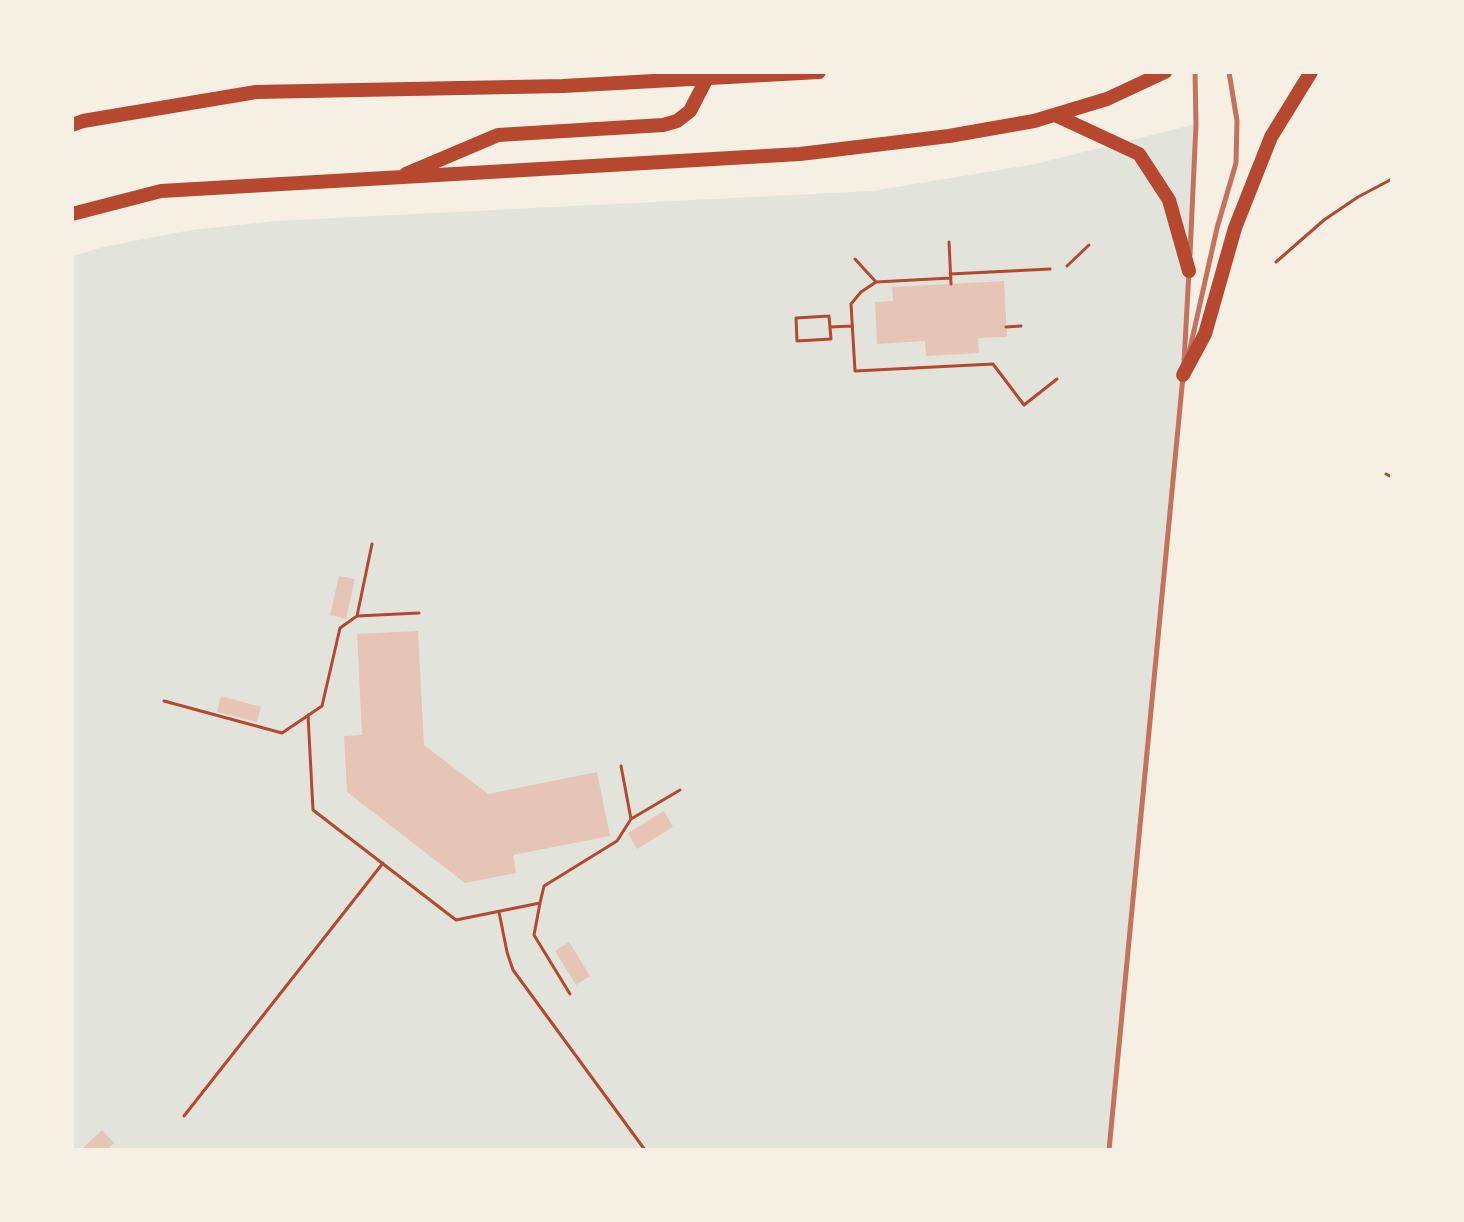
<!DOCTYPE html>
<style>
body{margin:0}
#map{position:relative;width:1464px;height:1222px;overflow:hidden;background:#f6efe4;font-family:Rubik,sans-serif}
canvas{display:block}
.frame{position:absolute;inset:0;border:74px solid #f6efe4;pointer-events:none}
</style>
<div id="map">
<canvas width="1464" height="1222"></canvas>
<div class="frame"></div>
</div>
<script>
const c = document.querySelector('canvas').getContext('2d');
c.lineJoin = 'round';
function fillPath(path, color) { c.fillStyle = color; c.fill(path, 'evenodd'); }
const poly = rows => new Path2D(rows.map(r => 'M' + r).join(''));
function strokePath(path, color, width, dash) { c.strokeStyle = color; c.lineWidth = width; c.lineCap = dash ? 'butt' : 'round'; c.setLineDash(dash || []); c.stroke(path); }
fillPath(poly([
 [1196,124,1183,397,1109,1149,73,1150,73,256,103,247,191,230,275,221,872,191,1035,164]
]), '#e2e4dc');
fillPath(poly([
 [1004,281,1007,337,978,338,979,353,926,356,925,341,877,344,875,302,893,301,892,287],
 [339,576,355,579,346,619,330,615],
 [418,631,424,745,488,794,597,772,610,836,513,855,516,873,465,883,347,792,344,736,362,735,357,634],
 [221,696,261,707,257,722,217,712],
 [664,811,673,827,637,849,628,833],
 [569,942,590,976,576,985,555,951],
 [102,1130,114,1143,107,1150,81,1150]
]), '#e6c5b7');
strokePath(poly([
 [949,242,951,284],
 [855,259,876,282,951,278],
 [1276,262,1324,220,1358,197,1392,179],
 [1067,266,1089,245],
 [950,274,1050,269],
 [876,282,861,292,851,304,855,371,993,364,1024,405,1057,379],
 [829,316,831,339,797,341,796,318,829,316],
 [830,327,852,326],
 [1006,327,1021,326],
 [1386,474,1392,477],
 [357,616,372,544],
 [164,701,282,733,322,706,340,628,357,616,419,613],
 [308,715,313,810,456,920,540,903],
 [631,819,680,790],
 [499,912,507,952,513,970,645,1150],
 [570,994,534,935,540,903,544,886,617,841,631,819,621,766],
 [184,1116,383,863]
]), '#b5482f', 3);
strokePath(poly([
 [1190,255,1196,124,1195,72],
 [1189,353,1217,228,1236,163,1237,121,1229,72],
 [1184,363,1189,271],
 [1109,1150,1183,376]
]), '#c5725c', 5);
strokePath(poly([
 [1055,115,1139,154,1169,200,1189,271],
 [72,125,83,121,256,92,563,86,819,72],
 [406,174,498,135,663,125,677,121,690,111,706,80],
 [72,214,161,191,800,154,949,136,1034,121,1107,99,1165,72],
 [1183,375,1205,334,1235,228,1271,137,1311,72]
]), '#b5482f', 14);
</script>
